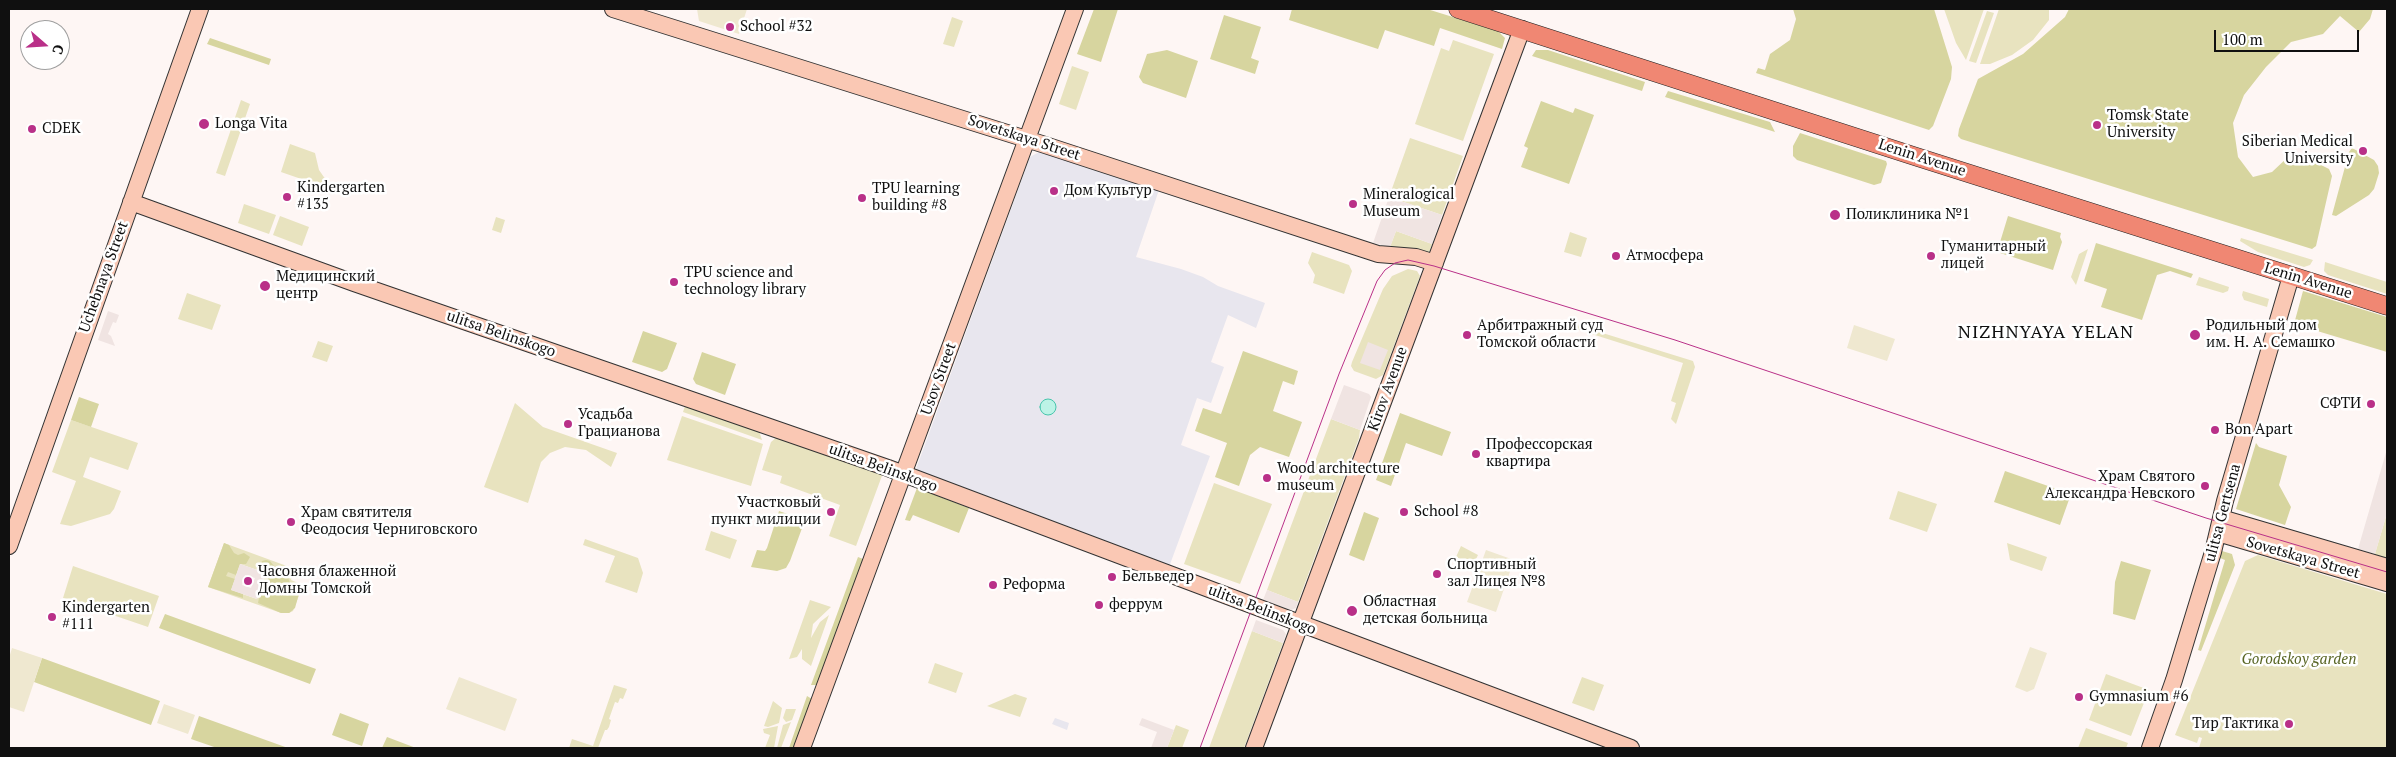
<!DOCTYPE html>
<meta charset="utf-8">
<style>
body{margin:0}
#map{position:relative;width:2396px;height:757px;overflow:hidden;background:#fef6f4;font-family:"PT Serif",serif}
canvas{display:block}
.frame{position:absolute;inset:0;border:10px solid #101010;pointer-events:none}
.north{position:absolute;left:20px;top:20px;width:50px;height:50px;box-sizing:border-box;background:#fff;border:1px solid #9f9f9f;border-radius:50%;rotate:109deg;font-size:14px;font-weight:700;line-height:20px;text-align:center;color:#101010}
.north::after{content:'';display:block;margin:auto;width:18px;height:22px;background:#b93088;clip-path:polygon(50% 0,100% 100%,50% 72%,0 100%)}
.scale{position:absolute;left:2214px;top:30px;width:145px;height:22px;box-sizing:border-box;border:2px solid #101010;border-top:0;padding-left:6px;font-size:15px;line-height:18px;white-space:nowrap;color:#101010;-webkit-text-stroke:4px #fff;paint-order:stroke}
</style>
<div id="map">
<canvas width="2396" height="757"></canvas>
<div class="frame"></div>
<div class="north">С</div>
<div class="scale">100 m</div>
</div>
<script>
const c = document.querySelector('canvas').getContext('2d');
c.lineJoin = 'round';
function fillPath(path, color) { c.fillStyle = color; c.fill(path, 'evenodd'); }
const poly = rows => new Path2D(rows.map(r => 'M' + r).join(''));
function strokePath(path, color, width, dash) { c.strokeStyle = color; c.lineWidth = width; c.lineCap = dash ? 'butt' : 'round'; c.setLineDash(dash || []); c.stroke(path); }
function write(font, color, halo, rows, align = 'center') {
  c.font = font + ' "PT Serif",serif'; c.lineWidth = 5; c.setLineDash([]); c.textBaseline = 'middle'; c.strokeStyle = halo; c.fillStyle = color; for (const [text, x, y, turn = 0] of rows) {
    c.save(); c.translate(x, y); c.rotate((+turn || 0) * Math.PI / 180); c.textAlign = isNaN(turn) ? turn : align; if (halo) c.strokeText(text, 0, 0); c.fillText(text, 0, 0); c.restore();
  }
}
fillPath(poly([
 [1039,152,1159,190,1136,257,1181,269,1203,277,1218,286,1265,303,1256,328,1228,315,1211,362,1224,367,1211,403,1197,398,1181,445,1210,456,1169,567,917,472,916,469,1030,157],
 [1055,718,1069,723,1067,730,1052,724]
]), '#e8e6ee');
fillPath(poly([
 [1944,9,1984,9,1966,60,1956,43],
 [1999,9,2049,9,2049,20,2033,40,2012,55,1990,64,1980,64],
 [1987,11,1994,13,1976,63,1969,61],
 [952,17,963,21,954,47,943,44],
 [1453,40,1494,54,1463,141,1415,124,1441,48,1449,51],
 [1072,66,1089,72,1076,110,1059,104],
 [241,100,250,104,225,176,216,173],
 [1410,138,1463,156,1442,215,1389,197],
 [290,144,315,153,319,170,333,190,281,172],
 [244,204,276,215,269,234,238,223],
 [280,216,309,227,302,246,273,235],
 [496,217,505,220,501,233,492,230],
 [1396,231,1432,244,1428,255,1390,247],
 [1570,232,1587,238,1581,257,1564,252],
 [2241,238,2313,260,2310,265,2304,267,2258,252,2240,241],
 [2088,249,2076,285,2071,277,2079,254],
 [1312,252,1349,265,1352,271,1344,294,1313,283,1315,275,1308,263],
 [2325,262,2387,282,2387,294,2328,275,2324,271],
 [1408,269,1417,271,1420,276,1383,375,1376,379,1354,371,1351,366,1352,362,1383,289,1392,276],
 [2199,277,2229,287,2228,291,2223,293,2196,285],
 [2243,291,2269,299,2267,307,2244,300,2242,295],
 [187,293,221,305,212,330,178,319],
 [1567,322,1693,361,1695,367,1676,424,1671,419,1676,403,1671,401,1683,363,1573,328],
 [318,341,333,346,327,362,312,357],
 [515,403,543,427,617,453,611,467,586,450,565,447,550,453,541,462,528,503,484,487],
 [685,406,759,431,762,440,683,412],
 [682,416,763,444,751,486,667,460],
 [1331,419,1360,430,1359,438,1298,602,1267,590],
 [71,420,138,443,128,470,90,457,83,477,121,491,114,509,110,514,71,526,60,524,76,481,52,472],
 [777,437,883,473,856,546,829,536,840,505,780,483,782,476,762,470,771,442],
 [1214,483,1272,504,1240,584,1184,564],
 [1898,491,1937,504,1927,532,1889,519],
 [2387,513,2387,561,2374,557],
 [711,531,737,540,730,559,705,550],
 [585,539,638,558,643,573,637,593,605,582,615,556,583,545],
 [224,543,295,569,291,580,303,585,293,611,289,613,281,613,208,587],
 [240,564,266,573,257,599,231,590],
 [2007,543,2047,557,2042,571,2010,560],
 [1461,546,1478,555,1473,565,1456,557],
 [2258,555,2387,594,2387,748,2199,748,2202,738,2199,737,2197,743,2175,735,2245,561],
 [73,566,159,596,148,627,63,598],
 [810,600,831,607,813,624,811,638,820,622,829,615,811,666,802,659,802,649,797,657,789,659],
 [1252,631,1283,643,1244,748,1209,748],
 [935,663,963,673,956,693,928,683],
 [2106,674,2149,690,2131,736,2089,720],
 [1582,677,1604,685,1594,711,1572,703],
 [614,685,627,689,623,699,620,698,618,703,615,702,609,719,611,720,609,727,607,730,605,730,598,748,569,748,572,739,593,746],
 [1015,694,1027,698,1020,717,987,706],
 [773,701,782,708,779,723,768,727,764,726],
 [786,709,796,709,792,720,786,722,783,718],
 [791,722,781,748,777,748,783,725],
 [1176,725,1189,730,1182,748,1167,748],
 [778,726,774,748,765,748,770,735,764,733,763,729],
 [2086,728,2128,743,2126,748,2078,748]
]), '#e8e3bf');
fillPath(poly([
 [1094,9,1118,9,1101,62,1077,54],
 [1292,9,1427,9,1498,31,1505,38,1502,49,1440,28,1434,46,1385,30,1378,49,1289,20],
 [1793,9,1934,9,1952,67,1951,79,1933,126,1929,130,1756,73,1758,68,1765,70,1770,54,1790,40,1796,19],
 [2069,9,2373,9,2370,19,2359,32,2340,16,2323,34,2291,42,2266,67,2244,95,2233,123,2238,157,2253,177,2272,172,2288,157,2299,154,2329,169,2332,176,2316,246,2312,249,1961,139,1958,136,1959,129,1978,79,2023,54,2065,17],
 [1224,15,1261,27,1251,58,1259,61,1255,74,1210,59],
 [210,38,271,59,269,65,207,44],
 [1167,50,1198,61,1186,98,1143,83,1139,77,1147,54],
 [1536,50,1548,50,1645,82,1642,91,1532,56],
 [1668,91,1770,122,1775,132,1665,97],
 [1541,101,1573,113,1575,108,1594,115,1569,184,1521,167,1528,148,1524,146],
 [1800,133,1886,161,1887,164,1881,183,1874,185,1797,160,1793,156,1793,146],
 [2352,148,2374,160,2378,166,2379,173,2374,189,2369,195,2336,216,2332,215,2349,152],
 [2008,216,2061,233,2060,237,2062,242,2053,270,1997,252],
 [2096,243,2193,274,2191,278,2170,271,2157,275,2142,320,2101,307,2107,289,2084,281],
 [2303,291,2387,317,2387,352,2294,324],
 [643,331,677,343,667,369,662,372,632,362],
 [1243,351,1298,371,1294,385,1283,381,1273,411,1302,422,1289,457,1260,447,1250,455,1239,486,1215,477,1227,443,1195,431,1203,408,1221,414],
 [702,352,736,364,725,395,696,384,693,379],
 [79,397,99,404,91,427,71,420],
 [1400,413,1451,432,1442,456,1406,443,1391,486,1376,480],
 [2256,443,2259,447,2287,456,2279,485,2291,507,2285,525,2236,509],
 [2005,471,2071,494,2060,525,1994,502],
 [917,488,969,508,959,533,913,515,910,521,905,520],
 [779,511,805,520,790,561,786,568,777,571,751,567,757,550,765,551,767,548],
 [1364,512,1379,518,1364,561,1349,555],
 [224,543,229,545,234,553,238,555,244,553,250,557,246,564,240,564,236,575,228,572,226,576,235,579,231,590,243,594,243,598,208,587],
 [2222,551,2232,554,2235,565,2201,651,2198,650,2225,560,2220,558],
 [858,557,863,559,817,685,811,685],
 [266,560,270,561,277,570,286,572,290,583,300,590,295,608,289,613,281,613,258,603,260,593,270,592,273,587,269,582,267,573,260,566,262,561],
 [2121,561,2151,570,2135,620,2113,614,2115,582],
 [165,614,316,669,310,684,159,628],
 [42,658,160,701,151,725,34,682],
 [807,696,812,699,794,748,789,748],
 [340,713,369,724,362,746,332,735],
 [199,716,288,748,217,748,191,739],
 [387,737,416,748,382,748]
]), '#d7d59f');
fillPath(poly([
 [697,9,747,9,739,34,699,21],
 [1854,325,1895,339,1887,361,1847,348],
 [1486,550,1514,560,1496,612,1467,602],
 [2030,647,2047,653,2034,689,2027,692,2015,687],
 [12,648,42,658,24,712,9,707,9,658],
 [459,677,517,699,505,731,446,709],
 [164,704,195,715,188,734,157,723]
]), '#efe8d0');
fillPath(poly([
 [1389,197,1442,215,1432,244,1396,231,1390,247,1373,243],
 [108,311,119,315,116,323,113,322,108,334,111,336,115,346,98,340],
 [1368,342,1388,350,1380,370,1360,363],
 [1344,385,1369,394,1371,397,1360,430,1331,419],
 [2387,449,2387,513,2375,554,2358,549],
 [240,564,266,573,257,599,231,590],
 [245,575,255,578,251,588,242,585],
 [1267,590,1298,602,1296,608,1291,610,1263,600],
 [1256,620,1283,630,1286,634,1283,643,1252,631],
 [1142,718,1174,730,1167,748,1151,748,1157,732,1139,725]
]), '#f0e4e2');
const water = poly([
 '1040 407a8 8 0 1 1 16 0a8 8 0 1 1-16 0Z'
]);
fillPath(water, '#bcf3e6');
strokePath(water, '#47c5ac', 1);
const secondary = poly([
 [613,9,1042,144,1378,254,1416,257,1435,263],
 [131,202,354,283,888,468,1631,748],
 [2221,518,2387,567],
 [2218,533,2387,583],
 [9,546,200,9],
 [802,748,1075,9],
 [1254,748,1522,29],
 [2150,748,2174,680,2213,552,2225,501,2291,276]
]);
const primary = poly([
 [1458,9,1917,157,2387,306]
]);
strokePath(secondary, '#323232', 18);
strokePath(primary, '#212121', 19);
strokePath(secondary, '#fac8b4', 16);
strokePath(primary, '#f08773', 18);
strokePath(poly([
 [1200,748,1339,374,1377,281,1385,270,1395,263,1408,260,1434,266,1675,340,2206,518,2387,572]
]), '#b93088', 1);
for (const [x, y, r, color] of [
 [730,27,5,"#b93088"],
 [204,124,6,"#b93088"],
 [2097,125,5,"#b93088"],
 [32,129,5,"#b93088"],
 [2363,151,5,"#b93088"],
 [1054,191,5,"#b93088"],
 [287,197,5,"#b93088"],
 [862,198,5,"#b93088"],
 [1353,204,5,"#b93088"],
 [1835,215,6,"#b93088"],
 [1616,256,5,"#b93088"],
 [1931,256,5,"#b93088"],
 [674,282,5,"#b93088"],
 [265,286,6,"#b93088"],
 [1467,335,5,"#b93088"],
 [2195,335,6,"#b93088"],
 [2371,404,5,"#b93088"],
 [568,424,5,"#b93088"],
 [2215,430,5,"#b93088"],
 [1476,454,5,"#b93088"],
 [1267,478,5,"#b93088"],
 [2205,486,5,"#b93088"],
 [831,512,5,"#b93088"],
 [1404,512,5,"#b93088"],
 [291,522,5,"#b93088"],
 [1437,574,5,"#b93088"],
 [1112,577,5,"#b93088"],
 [248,581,5,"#b93088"],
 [993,585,5,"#b93088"],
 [1099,605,5,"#b93088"],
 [1352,611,6,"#b93088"],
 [52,617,5,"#b93088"],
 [2079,697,5,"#b93088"],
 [2289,724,5,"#b93088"]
]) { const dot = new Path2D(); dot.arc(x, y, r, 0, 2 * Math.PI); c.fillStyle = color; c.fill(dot); strokePath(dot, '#fff', 2); }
write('15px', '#101010', '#fff', [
 ["School #32",740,27],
 ["Tomsk State",2107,116],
 ["University",2107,133],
 ["Longa Vita",215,124],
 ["CDEK",42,129],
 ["Siberian Medical",2353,142,"right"],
 ["University",2353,159,"right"],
 ["Kindergarten",297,188],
 ["#135",297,205],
 ["TPU learning",872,189],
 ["building #8",872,206],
 ["Дом Культур",1064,191],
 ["Mineralogical",1363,195],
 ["Museum",1363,212],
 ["Поликлиника №1",1846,215],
 ["Гуманитарный",1941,247],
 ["лицей",1941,264],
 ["Атмосфера",1626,256],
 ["TPU science and",684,273],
 ["technology library",684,290],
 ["Медицинский",276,277],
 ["центр",276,294],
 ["Арбитражный суд",1477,326],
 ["Томской области",1477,343],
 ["Родильный дом",2206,326],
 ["им. Н. А. Семашко",2206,343],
 ["СФТИ",2361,404,"right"],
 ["Усадьба",578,415],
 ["Грацианова",578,432],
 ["Bon Apart",2225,430],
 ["Профессорская",1486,445],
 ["квартира",1486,462],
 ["Wood architecture",1277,469],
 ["museum",1277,486],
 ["Храм Святого",2195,477,"right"],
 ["Александра Невского",2195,494,"right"],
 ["Участковый",821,503,"right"],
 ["пункт милиции",821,520,"right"],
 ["School #8",1414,512],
 ["Храм святителя",301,513],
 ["Феодосия Черниговского",301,530],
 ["Спортивный",1447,565],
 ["зал Лицея №8",1447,582],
 ["Часовня блаженной",258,572],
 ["Домны Томской",258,589],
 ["Бельведер",1122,577],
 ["Реформа",1003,585],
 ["Областная",1363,602],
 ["детская больница",1363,619],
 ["феррум",1109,605],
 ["Kindergarten",62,608],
 ["#111",62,625],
 ["Gymnasium #6",2089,697],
 ["Тир Тактика",2279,724,"right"]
], 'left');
write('15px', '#101010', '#fff', [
 ["Sovetskaya Street",1024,138,18],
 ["Lenin Avenue",1922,158,18],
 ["Uchebnaya Street",104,277,-70],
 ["Lenin Avenue",2308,281,17],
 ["ulitsa Belinskogo",501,334,19],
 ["Usov Street",939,379,-70],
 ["Kirov Avenue",1388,389,-70],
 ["ulitsa Belinskogo",883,468,20],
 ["ulitsa Gertsena",2223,513,-75],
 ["Sovetskaya Street",2303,558,16],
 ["ulitsa Belinskogo",1262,610,21]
]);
write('italic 15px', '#586524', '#fff', [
 ["Gorodskoy garden",2299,660]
]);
c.letterSpacing = '1px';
write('18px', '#101010', '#fff', [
 ["NIZHNYAYA YELAN",2046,333]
]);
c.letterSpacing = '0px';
</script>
